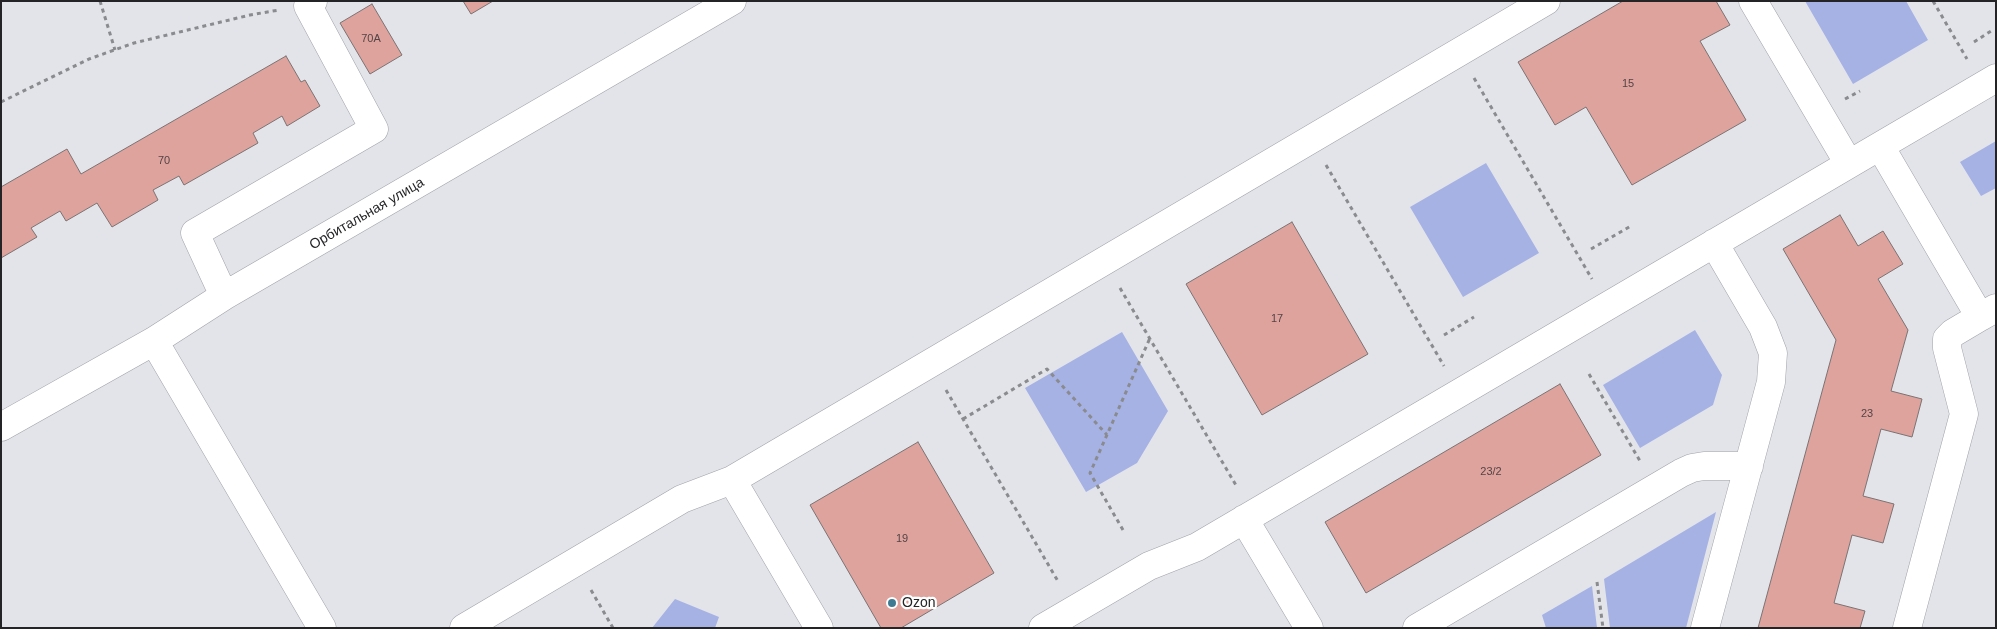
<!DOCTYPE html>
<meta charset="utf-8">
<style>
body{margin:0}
#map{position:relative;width:1997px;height:629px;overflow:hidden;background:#e2e4ea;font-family:Helvetica,sans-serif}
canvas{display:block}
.frame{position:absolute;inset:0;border:2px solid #242427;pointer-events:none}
</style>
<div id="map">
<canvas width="1997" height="629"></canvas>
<div class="frame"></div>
</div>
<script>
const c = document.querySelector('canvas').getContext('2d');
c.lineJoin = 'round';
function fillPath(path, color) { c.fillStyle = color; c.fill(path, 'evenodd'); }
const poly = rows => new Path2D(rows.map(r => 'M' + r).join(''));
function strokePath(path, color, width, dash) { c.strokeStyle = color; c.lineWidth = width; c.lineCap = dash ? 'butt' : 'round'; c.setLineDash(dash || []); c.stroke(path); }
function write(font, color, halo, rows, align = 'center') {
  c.font = font + ' Helvetica,sans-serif'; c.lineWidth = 4.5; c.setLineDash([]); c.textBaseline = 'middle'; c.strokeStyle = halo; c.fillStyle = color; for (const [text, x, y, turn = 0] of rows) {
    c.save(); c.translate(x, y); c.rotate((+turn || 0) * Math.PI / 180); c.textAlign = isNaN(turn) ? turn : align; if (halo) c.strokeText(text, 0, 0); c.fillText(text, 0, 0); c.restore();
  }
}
fillPath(poly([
 [1805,1,1906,1,1928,40,1853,84],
 [1996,141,1996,188,1981,196,1960,162],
 [1486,163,1539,253,1463,297,1410,207],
 [1695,330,1722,375,1713,405,1640,448,1603,385],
 [1122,332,1168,411,1137,463,1086,492,1025,388],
 [1716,512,1686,628,1610,628,1604,579],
 [1592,586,1597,628,1546,628,1542,615],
 [675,599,719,617,715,628,652,628]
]), '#a6b2e4');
const building = poly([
 [463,1,493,1,471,14,463,1],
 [1623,1,1716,1,1730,25,1700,41,1746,120,1632,185,1586,107,1555,125,1518,62,1623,1],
 [372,4,402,55,370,74,340,23,372,4],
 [286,56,301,82,305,80,320,106,287,126,282,116,253,133,258,143,184,185,179,176,153,190,158,200,112,227,97,203,66,221,60,211,31,228,37,237,1,258,1,187,67,149,81,174,286,56],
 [1840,215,1858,246,1883,231,1903,264,1878,279,1908,330,1891,391,1922,399,1912,437,1881,429,1863,496,1894,504,1883,543,1852,535,1834,603,1865,611,1860,628,1758,628,1836,340,1783,249,1840,215],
 [1292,222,1368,354,1262,415,1186,284,1292,222],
 [1560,384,1601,455,1366,593,1325,522,1560,384],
 [918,442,994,573,901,628,881,628,810,505,918,442]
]);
fillPath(building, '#dfa39e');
strokePath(building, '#7a7272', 1);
const minor = poly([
 [1753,1,1849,164],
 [1996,78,1880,146,1980,317,1996,308],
 [224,296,195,233,374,129,308,6,313,1],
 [154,341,322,628],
 [1,427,154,341,224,296,732,1],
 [732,480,819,628],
 [1244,519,1309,628],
 [464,628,682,499,732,480,1546,1],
 [1043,628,1149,566,1197,547,1880,146],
 [1417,628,1681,473,1692,468,1704,466,1749,466],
 [1705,628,1771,382,1773,353,1763,327,1714,243],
 [1907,628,1964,414,1947,348,1947,339,1953,333,1980,317]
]);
strokePath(minor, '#a0a2a8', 29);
strokePath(poly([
 [100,1,115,50],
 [1933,1,1967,59],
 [1974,42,1991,31],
 [1474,78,1592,279],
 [1845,99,1860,91],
 [1,102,89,59,134,43,250,15,279,10],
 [1326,165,1444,366],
 [1591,249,1631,226],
 [1120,288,1237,487],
 [1444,335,1474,317],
 [1589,374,1640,461],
 [946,390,1059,583],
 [963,419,1047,369,1107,435],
 [1123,530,1090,473,1150,338],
 [1597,582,1603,628],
 [591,590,613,628]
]), '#8a8b8f', 3, [4, 4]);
strokePath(minor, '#fff', 28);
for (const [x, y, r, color] of [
 [892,603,5,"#3e7b92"]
]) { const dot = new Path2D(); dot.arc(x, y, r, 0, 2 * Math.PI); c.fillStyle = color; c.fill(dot); strokePath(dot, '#fff', 2); }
write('11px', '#534445', null, [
 ["70А",371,39],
 ["15",1628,84],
 ["70",164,161],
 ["17",1277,319],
 ["23",1867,414],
 ["23/2",1491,472],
 ["19",902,539]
]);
write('14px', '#242427', '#fff', [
 ["Орбитальная улица",367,214,-30]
]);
write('14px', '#242427', '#fff', [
 ["Ozon",902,603]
], 'left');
</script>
